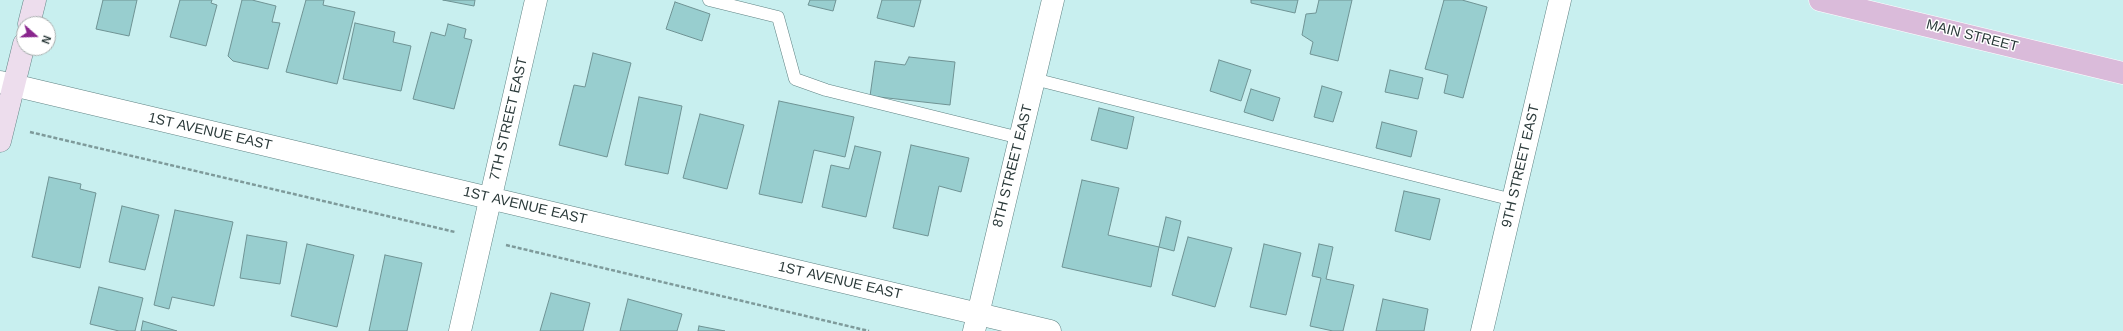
<!DOCTYPE html>
<style>
body{margin:0}
#map{position:relative;width:2123px;height:331px;overflow:hidden;background:#c8efef;font-family:Arial,sans-serif}
canvas{display:block}
.north{position:absolute;left:16px;top:16px;width:40px;height:40px;box-sizing:border-box;background:#fff;border:1px solid #aab0b0;border-radius:50%;rotate:110deg;font-size:11px;font-weight:700;line-height:16px;text-align:center;color:#2b3a3a}
.north::after{content:'';display:block;margin:auto;width:14px;height:18px;background:#89258d;clip-path:polygon(50% 0,100% 100%,50% 72%,0 100%)}
</style>
<div id="map">
<canvas width="2123" height="331"></canvas>
<div class="north">N</div>
</div>
<script>
const c = document.querySelector('canvas').getContext('2d');
c.lineJoin = 'round';
function fillPath(path, color) { c.fillStyle = color; c.fill(path, 'evenodd'); }
const poly = rows => new Path2D(rows.map(r => 'M' + r).join(''));
function strokePath(path, color, width, dash) { c.strokeStyle = color; c.lineWidth = width; c.lineCap = dash ? 'butt' : 'round'; c.setLineDash(dash || []); c.stroke(path); }
function write(font, color, halo, rows, align = 'center') {
  c.font = font + ' Arial,sans-serif'; c.lineWidth = 3; c.setLineDash([]); c.textBaseline = 'middle'; c.strokeStyle = halo; c.fillStyle = color; for (const [text, x, y, turn = 0] of rows) {
    c.save(); c.translate(x, y); c.rotate((+turn || 0) * Math.PI / 180); c.textAlign = isNaN(turn) ? turn : align; if (halo) c.strokeText(text, 0, 0); c.fillText(text, 0, 0); c.restore();
  }
}
const building = poly([
 [103,0,137,0,129,36,96,29,103,0],
 [180,0,212,0,211,3,217,5,206,46,170,37,180,0],
 [242,0,252,0,276,6,272,22,280,23,268,69,233,61,228,56,242,0],
 [306,0,324,0,323,5,355,12,337,84,286,72,306,0],
 [443,0,475,0,474,6,443,0],
 [810,0,836,0,833,11,808,5,810,0],
 [882,0,921,0,914,27,877,18,882,0],
 [1251,0,1298,0,1295,13,1251,3,1251,0],
 [1319,0,1352,0,1338,61,1310,54,1313,42,1302,35,1306,14,1316,13,1319,0],
 [1444,0,1462,0,1487,7,1463,98,1444,93,1448,75,1425,69,1444,0],
 [675,2,710,14,702,41,666,29,675,2],
 [355,23,395,32,393,42,411,46,401,91,343,79,355,23],
 [448,24,466,29,464,38,472,40,454,109,413,99,431,32,445,36,448,24],
 [593,53,631,63,607,157,559,145,574,85,585,87,593,53],
 [909,57,955,62,950,105,870,96,875,61,905,65,909,57],
 [1219,60,1251,70,1241,101,1210,91,1219,60],
 [1390,70,1423,78,1418,99,1385,92,1390,70],
 [1322,86,1342,92,1333,122,1314,117,1322,86],
 [1251,89,1280,98,1273,121,1244,112,1251,89],
 [639,97,682,106,668,174,625,165,639,97],
 [779,101,854,117,845,157,814,150,802,203,759,194,779,101],
 [1099,108,1134,117,1127,149,1091,140,1099,108],
 [700,114,744,125,727,189,683,178,700,114],
 [1382,122,1417,131,1411,157,1376,148,1382,122],
 [911,145,969,158,961,192,939,186,928,236,893,228,911,145],
 [855,146,881,152,866,217,822,207,831,165,849,169,855,146],
 [49,177,81,184,80,189,96,193,80,268,32,257,49,177],
 [1082,180,1119,188,1108,235,1159,247,1151,287,1062,267,1082,180],
 [1404,191,1440,199,1430,240,1395,231,1404,191],
 [122,206,159,215,145,270,109,262,122,206],
 [175,210,233,222,214,306,172,297,169,309,154,305,175,210],
 [1166,217,1181,221,1174,251,1159,247,1166,217],
 [247,235,287,242,280,284,240,278,247,235],
 [1188,237,1232,248,1215,307,1172,295,1188,237],
 [307,244,354,255,337,327,291,316,307,244],
 [1264,244,1301,253,1286,315,1250,307,1264,244],
 [1319,244,1333,247,1326,279,1354,285,1343,331,1333,331,1310,326,1321,278,1312,276,1319,244],
 [385,255,422,263,407,331,369,331,385,255],
 [99,287,143,298,135,331,119,331,90,324,99,287],
 [551,293,590,303,583,331,540,331,551,293],
 [628,299,682,314,677,331,620,331,628,299],
 [1383,299,1428,309,1424,331,1376,331,1383,299],
 [143,321,177,331,141,331,143,321],
 [699,326,725,331,698,331,699,326]
]);
fillPath(building, '#98cecf');
strokePath(building, '#6f9394', 1);
const lane = poly([
 [709,0,778,17,795,79,826,90,1020,138],
 [1034,79,1513,200]
]);
const street = poly([
 [0,82,1050,331],
 [460,331,536,0],
 [974,331,1053,0],
 [1482,331,1560,0]
]);
const secondary = poly([
 [29,24,35,0],
 [0,141,24,44]
]);
const primary = poly([
 [1820,0,2123,73]
]);
strokePath(lane, '#608384', 13);
strokePath(street, '#608384', 23);
strokePath(secondary, '#608384', 23);
strokePath(primary, '#fff', 23);
strokePath(poly([
 [30,132,455,232],
 [506,245,869,331]
]), '#7e9a9a', 2.5, [4, 2]);
strokePath(lane, '#fff', 12);
strokePath(street, '#fff', 22);
strokePath(secondary, '#eddded', 22);
strokePath(primary, '#dabbda', 22);
write('14px', '#2b3a3a', '#fff', [
 ["MAIN STREET",1972,36,14],
 ["7TH STREET EAST",509,119,-77],
 ["1ST AVENUE EAST",210,132,13],
 ["8TH STREET EAST",1013,166,-76],
 ["9TH STREET EAST",1521,166,-77],
 ["1ST AVENUE EAST",525,206,13],
 ["1ST AVENUE EAST",840,281,13]
]);
</script>
